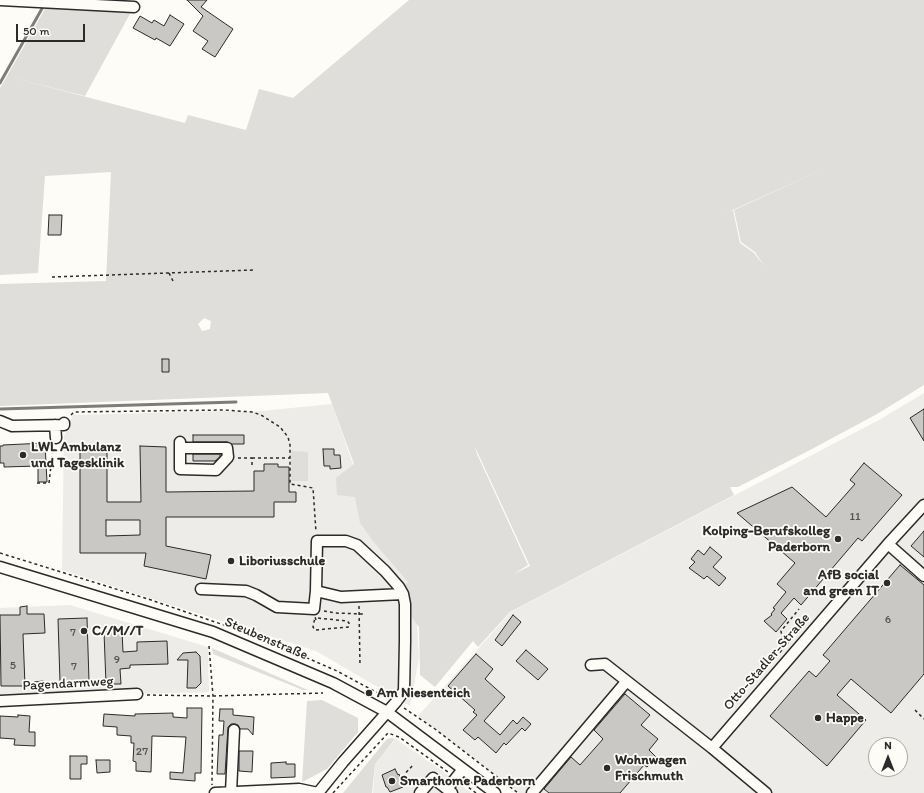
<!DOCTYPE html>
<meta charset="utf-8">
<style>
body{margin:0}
#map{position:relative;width:924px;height:793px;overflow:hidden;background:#fdfcf7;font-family:Itim,sans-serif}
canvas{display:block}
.north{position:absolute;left:868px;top:737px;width:40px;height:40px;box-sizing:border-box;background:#fdfcf7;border:1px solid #a9a8a5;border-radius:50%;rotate:0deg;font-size:11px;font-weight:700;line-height:16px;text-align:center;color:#2b2b2b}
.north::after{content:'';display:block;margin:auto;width:14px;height:18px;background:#2b2b2b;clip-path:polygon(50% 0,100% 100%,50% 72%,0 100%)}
.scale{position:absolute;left:16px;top:24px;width:69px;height:18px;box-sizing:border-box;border:2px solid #2b2b2b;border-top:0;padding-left:5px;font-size:12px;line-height:14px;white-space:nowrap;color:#2b2b2b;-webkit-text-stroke:3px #fdfcf7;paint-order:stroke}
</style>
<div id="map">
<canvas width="924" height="793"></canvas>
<div class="north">N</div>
<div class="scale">50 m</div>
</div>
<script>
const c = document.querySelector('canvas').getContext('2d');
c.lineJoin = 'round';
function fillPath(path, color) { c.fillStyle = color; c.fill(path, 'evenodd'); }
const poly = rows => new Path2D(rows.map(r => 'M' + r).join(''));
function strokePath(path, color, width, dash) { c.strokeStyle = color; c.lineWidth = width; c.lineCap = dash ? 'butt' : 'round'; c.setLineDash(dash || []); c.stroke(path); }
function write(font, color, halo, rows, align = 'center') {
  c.font = font + ' Itim,sans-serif'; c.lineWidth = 3.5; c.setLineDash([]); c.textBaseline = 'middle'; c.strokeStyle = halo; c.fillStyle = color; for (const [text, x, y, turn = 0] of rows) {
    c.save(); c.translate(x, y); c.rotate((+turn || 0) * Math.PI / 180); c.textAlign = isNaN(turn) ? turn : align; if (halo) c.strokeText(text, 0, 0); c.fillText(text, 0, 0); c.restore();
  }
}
fillPath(poly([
 [924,393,924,793,519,793,418,716,511,612,879,420],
 [876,745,900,745,900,769,876,769],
 [332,404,375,528,408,574,416,604,419,658,410,706,316,651,62,570,64,436,73,415,224,411,251,412],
 [70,605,208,647,209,692,0,698,0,608],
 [396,739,454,779,471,793,373,793,375,764]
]), '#edece8');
fillPath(poly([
 [50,0,108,0,98,0,98,8,131,12,85,96,7,76],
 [409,0,924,0,924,385,877,414,812,449,738,487,730,487,734,495,510,612,478,647,473,641,435,687,420,675,419,627,410,615,402,590,408,582,373,541,360,523,355,497,337,495,336,478,354,464,328,393,0,406,0,284,106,281,111,172,45,176,38,273,0,275,0,88,7,76,185,123,188,115,246,130,259,89,293,98],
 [833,165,734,210,741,242,755,252,764,266,754,253,740,243,733,210,717,217],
 [204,318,211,321,210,329,202,331,198,324],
 [475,447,530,566,514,574,528,565,477,454],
 [291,451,308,452,308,481,291,481],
 [212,648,308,690,303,690,213,654],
 [322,700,358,718,358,732,327,769,302,782,307,701],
 [391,738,395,739,375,764,372,793,343,793,387,739]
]), '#dfdeda');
strokePath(poly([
 [0,83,44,5],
 [0,409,236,402]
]), '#7e7d7b', 3);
const building = poly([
 [187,0,207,0,201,7,233,29,215,57,202,49,208,41,193,31,203,16,187,0],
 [170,15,184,24,170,46,156,38,155,40,133,28,140,16,152,23,154,20,164,26,170,15],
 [49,215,62,215,61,235,48,235,49,215],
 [162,359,169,359,169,372,162,372,162,359],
 [924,409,924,441,910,418,924,409],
 [193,435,244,435,244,444,232,444,227,442,193,442,193,435],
 [45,443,47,482,38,482,38,466,4,467,4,463,0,463,0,446,3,446,3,445,45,443],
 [140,446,166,447,166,492,254,491,254,471,264,471,264,464,278,464,278,467,289,467,289,492,296,492,296,502,274,502,274,517,166,517,166,546,211,555,206,579,144,566,146,553,80,553,80,447,107,447,107,502,141,502,140,446],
 [106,520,140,520,140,535,106,536,106,520],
 [323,449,334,449,334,455,340,455,341,468,330,469,330,466,324,466,323,449],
 [193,454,220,454,220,457,215,461,193,461,193,454],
 [864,463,902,495,862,541,858,538,801,605,794,598,781,613,787,619,776,632,764,621,772,615,771,614,775,609,773,608,786,592,777,584,795,563,737,513,792,487,826,517,855,484,850,480,864,463],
 [924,531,924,557,911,546,924,531],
 [710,547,722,557,713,567,726,578,719,586,707,576,704,579,689,568,695,562,691,559,698,550,704,555,710,547],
 [900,565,924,585,924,674,891,713,851,679,837,695,866,720,827,766,770,716,809,671,816,677,830,661,823,655,900,565],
 [27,606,27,614,44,614,45,633,23,634,25,686,1,686,0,615,20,615,20,607,27,606],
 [513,615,521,622,502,646,495,640,513,615],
 [87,618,89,681,60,682,58,619,87,618],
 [122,631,123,652,137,651,137,642,167,641,168,664,130,665,130,668,120,669,121,684,106,684,104,632,122,631],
 [526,650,548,669,538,680,516,661,526,650],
 [196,652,200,656,201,683,196,688,187,688,188,660,177,660,183,653,196,652],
 [476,654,493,669,485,679,505,697,484,721,500,735,513,720,517,724,523,717,531,724,525,731,522,728,506,745,504,743,496,753,478,737,475,740,463,730,477,715,473,712,475,710,448,686,476,654],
 [43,681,43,689,35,690,34,682,43,681],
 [625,694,650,715,641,725,658,739,649,750,656,757,647,767,644,765,620,793,549,793,544,789,571,757,580,765,603,739,594,730,625,694],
 [187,708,202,708,201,773,195,773,195,781,170,779,170,772,183,773,186,737,152,736,151,772,136,771,136,762,133,761,134,743,131,743,131,736,117,735,117,727,103,726,104,714,135,716,135,714,173,713,173,717,187,718,187,708],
 [220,709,233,709,233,715,254,717,253,735,248,729,240,729,238,725,235,724,231,724,228,727,225,774,217,774,219,735,223,735,224,721,219,721,220,709],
 [18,715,30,716,29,732,35,732,35,746,14,745,15,739,0,738,0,716,18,717,18,715],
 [239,751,253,751,252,772,239,771,239,751],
 [70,756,87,756,87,764,81,764,81,779,70,779,70,756],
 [96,760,110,760,110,772,97,773,96,760],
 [286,762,286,764,295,764,295,777,271,778,271,763,286,762],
 [395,769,398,775,399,774,403,787,390,792,387,787,386,787,382,775,395,769]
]);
fillPath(building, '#c9c8c4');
strokePath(building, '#2b2b2b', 1);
const minor = poly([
 [0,0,134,7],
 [0,421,12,426,64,425,64,423],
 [55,425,56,438],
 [180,442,180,469,216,470,228,457,227,448,180,448],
 [888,544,924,576],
 [0,567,213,632,333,683,387,712,495,793],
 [201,589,246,591,256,595,277,607,314,609,316,591],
 [591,665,605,664,712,748,766,793],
 [0,701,137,694],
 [712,748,888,544,924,505],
 [447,789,463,769],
 [231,792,234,730],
 [215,793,299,789,318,793],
 [318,793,343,762,396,702,404,691,405,641,405,604,403,594,399,587,385,571,357,545,346,541,317,541,316,591,341,597,403,594],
 [420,793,433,778,452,793],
 [532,793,626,682]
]);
strokePath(minor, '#2b2b2b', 13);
strokePath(poly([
 [169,273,173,281],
 [52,277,254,270],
 [71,415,74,412,224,410,252,412,261,415,280,427,288,437,290,445,290,484,313,488,316,532],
 [238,458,252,458,252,467],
 [252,458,290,458],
 [37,483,49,483,53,448],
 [0,553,148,599,259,637,337,671,387,698],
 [359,606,360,666],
 [324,611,335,613,364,614],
 [316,620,315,617,313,627,315,630,349,627,349,623,347,621,317,618],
 [787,644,782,637,781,631,799,609],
 [209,646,213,696,212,785],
 [776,657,809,618],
 [147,695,213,696,323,693],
 [404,708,435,729,518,793],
 [915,710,924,719],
 [402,777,413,765],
 [464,784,476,793],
 [333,793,388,733,399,737,448,772]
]), '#2b2b2b', 1.5, [3, 3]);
strokePath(minor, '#fdfcf7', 10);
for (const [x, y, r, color] of [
 [23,455,4,"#2b2b2b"],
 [838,539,4,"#2b2b2b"],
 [231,561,4,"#2b2b2b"],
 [887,583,4,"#2b2b2b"],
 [84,631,4,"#2b2b2b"],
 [369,693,4,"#2b2b2b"],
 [818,718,4,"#2b2b2b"],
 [607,768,4,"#2b2b2b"],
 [392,781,4,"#2b2b2b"]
]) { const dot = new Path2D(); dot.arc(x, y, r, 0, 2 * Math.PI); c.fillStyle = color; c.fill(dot); strokePath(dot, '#fdfcf7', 1.5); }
write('12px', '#525251', null, [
 ["11",855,517],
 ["6",888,620],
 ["7",73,633],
 ["9",117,660],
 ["5",13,666],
 ["7",74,667],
 ["27",142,752]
]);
write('bold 14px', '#2b2b2b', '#fdfcf7', [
 ["LWL Ambulanz",31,447],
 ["und Tagesklinik",31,463],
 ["Kolping-Berufskolleg",830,531,"right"],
 ["Paderborn",830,547,"right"],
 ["Liboriusschule",239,561],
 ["AfB social",879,575,"right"],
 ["and green IT",879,591,"right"],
 ["C//M//T",92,631],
 ["Am Niesenteich",377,693],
 ["Happe",826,718],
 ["Wohnwagen",615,760],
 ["Frischmuth",615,776],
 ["Smarthome Paderborn",400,781]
], 'left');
write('14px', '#2b2b2b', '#fdfcf7', [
 ["Steubenstraße",266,639,23],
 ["Otto-Stadler-Straße",767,662,-49],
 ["Pagendarmweg",68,684,-3]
]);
</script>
